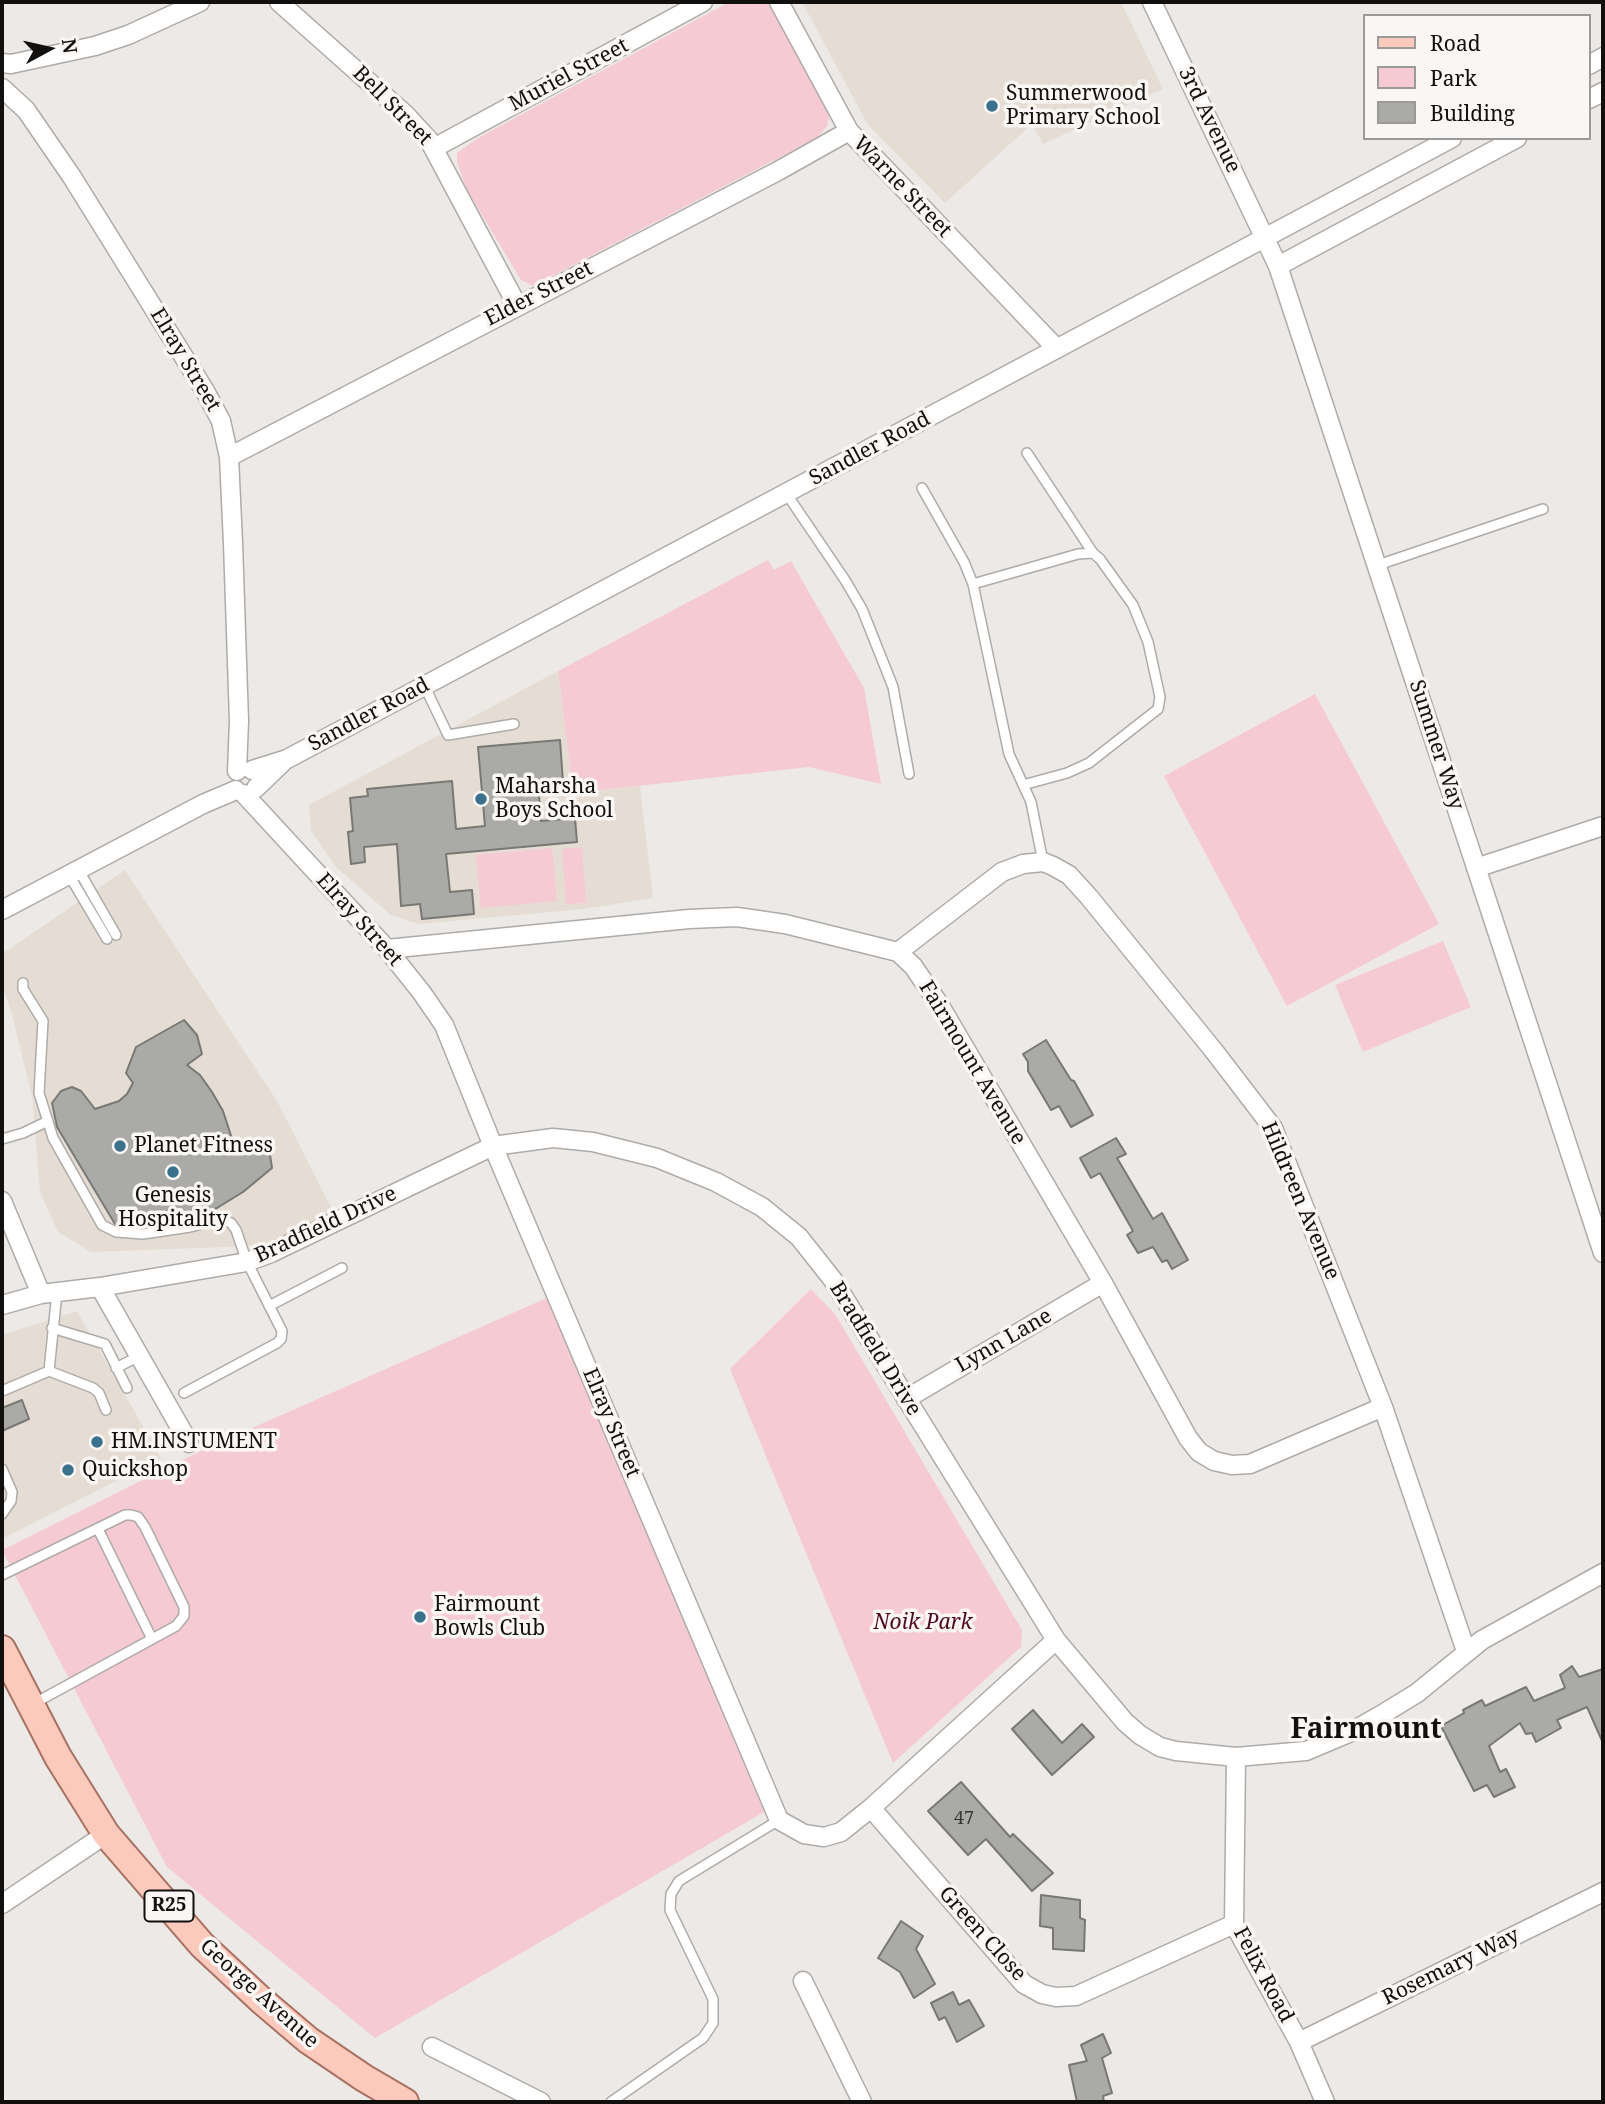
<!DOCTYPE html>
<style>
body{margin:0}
#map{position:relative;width:1605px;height:2104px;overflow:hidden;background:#ece9e6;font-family:"Noto Serif",serif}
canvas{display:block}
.frame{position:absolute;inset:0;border:4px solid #11100f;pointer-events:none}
.legend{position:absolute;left:1363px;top:14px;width:228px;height:126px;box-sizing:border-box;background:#f9f6f3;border:2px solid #9c9a98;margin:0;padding:9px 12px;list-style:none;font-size:21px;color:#11100f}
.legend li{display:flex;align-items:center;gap:14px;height:35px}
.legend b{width:35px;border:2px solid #9c9a98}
.north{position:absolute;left:14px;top:14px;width:70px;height:70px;-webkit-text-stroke:5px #f9f6f3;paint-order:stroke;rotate:82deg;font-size:19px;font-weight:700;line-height:28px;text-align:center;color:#11100f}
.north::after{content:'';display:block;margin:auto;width:24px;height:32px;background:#11100f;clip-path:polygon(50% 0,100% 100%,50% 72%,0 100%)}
</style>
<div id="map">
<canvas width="1605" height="2104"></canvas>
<div class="frame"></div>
<ul class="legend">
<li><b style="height:9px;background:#fbcabc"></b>Road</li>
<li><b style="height:19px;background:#f6cad3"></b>Park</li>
<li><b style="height:19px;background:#aaaaa6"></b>Building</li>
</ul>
<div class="north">N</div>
</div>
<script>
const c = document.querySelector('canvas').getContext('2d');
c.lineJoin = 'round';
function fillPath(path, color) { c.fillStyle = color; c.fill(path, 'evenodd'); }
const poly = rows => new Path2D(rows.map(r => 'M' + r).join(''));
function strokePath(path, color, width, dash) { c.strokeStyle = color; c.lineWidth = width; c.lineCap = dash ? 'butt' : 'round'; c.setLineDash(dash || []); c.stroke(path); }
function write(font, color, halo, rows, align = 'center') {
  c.font = font + ' "Noto Serif",serif'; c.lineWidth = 7; c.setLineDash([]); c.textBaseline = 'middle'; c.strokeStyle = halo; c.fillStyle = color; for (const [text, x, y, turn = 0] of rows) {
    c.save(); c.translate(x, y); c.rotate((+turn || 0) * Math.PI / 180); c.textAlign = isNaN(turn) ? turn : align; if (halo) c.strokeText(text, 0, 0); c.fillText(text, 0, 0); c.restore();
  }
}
fillPath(poly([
 [802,2,1121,2,1163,89,1043,144,1032,124,945,203,868,125],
 [558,671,573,793,640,786,653,898,583,909,418,924,391,915,336,867,311,831,309,805],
 [125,870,277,1101,334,1213,277,1245,91,1252,58,1232,40,1192,32,1096,11,1011,2,985,2,954],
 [77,1311,161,1458,2,1539,2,1335]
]), '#e5ddd4');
fillPath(poly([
 [729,2,772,2,829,116,827,126,818,137,533,286,521,280,467,190,457,162,457,153,478,138],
 [768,560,774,570,791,561,864,688,881,784,809,767,573,793,558,671],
 [1315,694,1439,924,1287,1006,1164,776],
 [582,847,586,903,566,904,562,849],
 [552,848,557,901,481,908,476,855],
 [1443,941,1471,1007,1363,1052,1335,985],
 [811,1289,835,1314,1022,1630,1021,1647,893,1763,730,1369],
 [549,1297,764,1812,375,2038,167,1867,2,1550,209,1447]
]), '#f6cad3');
const building = poly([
 [560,740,563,782,538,784,541,821,575,818,577,842,446,854,450,892,472,890,474,914,422,919,420,904,401,906,397,844,364,847,365,862,351,864,348,832,353,831,350,798,368,796,367,789,452,781,456,829,485,826,478,747,560,740],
 [184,1020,197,1035,202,1054,187,1065,200,1075,212,1092,223,1111,235,1148,253,1139,261,1144,270,1155,272,1168,243,1192,217,1208,192,1217,143,1227,118,1225,115,1224,57,1127,52,1103,61,1091,72,1087,81,1091,95,1109,119,1101,127,1094,133,1083,126,1073,136,1047,184,1020],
 [1046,1040,1071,1080,1074,1081,1093,1115,1071,1127,1059,1106,1051,1110,1028,1071,1028,1062,1023,1054,1046,1040],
 [1116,1138,1126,1154,1117,1158,1153,1219,1162,1213,1188,1260,1172,1269,1167,1260,1162,1262,1153,1247,1138,1253,1127,1235,1133,1231,1100,1173,1091,1178,1080,1158,1116,1138],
 [22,1400,29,1419,2,1431,2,1408,22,1400],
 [1572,1666,1579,1677,1603,1669,1603,1743,1587,1707,1557,1720,1561,1728,1536,1742,1532,1733,1526,1734,1520,1723,1489,1746,1500,1772,1506,1769,1515,1787,1494,1797,1487,1785,1474,1791,1441,1726,1464,1713,1463,1710,1482,1700,1485,1706,1526,1687,1534,1701,1565,1688,1560,1675,1572,1666],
 [1033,1710,1062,1743,1082,1724,1094,1737,1052,1775,1012,1729,1033,1710],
 [961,1782,1010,1837,1013,1834,1053,1873,1032,1891,986,1839,968,1855,928,1811,961,1782],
 [1041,1895,1080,1900,1080,1918,1085,1920,1084,1951,1053,1949,1053,1928,1040,1926,1041,1895],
 [901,1921,923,1936,916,1949,935,1984,914,1998,900,1972,878,1958,901,1921],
 [953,1992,959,2005,969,2000,984,2026,957,2042,945,2017,939,2020,931,2003,953,1992],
 [1103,2034,1111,2053,1102,2058,1112,2093,1103,2096,1104,2102,1077,2102,1069,2065,1087,2061,1081,2045,1103,2034]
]);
fillPath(building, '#aaaaa6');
strokePath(building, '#787874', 2);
const lane = poly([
 [1027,453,1093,553],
 [922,488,964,562,973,584,1009,754,1031,802,1043,862],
 [786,493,845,580,862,609,893,687,909,774],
 [1378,565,1543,509],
 [973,584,1078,554,1093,553,1100,559,1133,605,1148,642,1160,697,1158,709,1089,763,1067,773,1023,785],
 [424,685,448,735,514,724],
 [78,869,116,935],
 [69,875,107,939],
 [23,983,23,989,43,1021,39,1093,53,1138,102,1225,116,1232,143,1234,190,1227,222,1219,231,1223,236,1230,247,1262,282,1331,281,1339,277,1343,184,1393],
 [2,1139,23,1133,48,1121],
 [269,1306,342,1268],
 [52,1328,105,1344,127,1388],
 [116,1368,139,1356],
 [49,1371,93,1388,99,1393,106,1410],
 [2,1391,49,1371,57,1292],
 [2,1469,12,1492,11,1501,2,1514],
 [98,1529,152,1639],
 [2,1575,125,1515,131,1515,138,1517,145,1527,184,1607,184,1616,176,1626,33,1704],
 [611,2102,703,2038,713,2023,713,1999,670,1910,671,1894,679,1881,779,1820]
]);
const street = poly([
 [279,2,406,115,429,140,517,305],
 [779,2,849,131,1057,349],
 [1152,2,1278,266,1603,1253],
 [2,63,11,64,95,46,128,35,200,2],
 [1589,65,1603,57],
 [2,88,26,110,72,177,205,391,221,421,229,457,233,543,239,721,237,771],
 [1589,99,1603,92],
 [434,148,703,2],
 [1278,266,1517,138],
 [229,457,778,171,849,131],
 [252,770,287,759,1452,138],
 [256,788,282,763],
 [244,794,387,949,422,993,444,1025,493,1146,779,1820,804,1834,824,1837,841,1832,871,1808,1056,1640],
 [1476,868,1603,826],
 [2,910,203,804,236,790],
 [387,949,689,919,737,917,785,924,898,952,913,966,939,1004,1103,1283,1188,1438,1199,1452,1214,1461,1232,1465,1250,1464,1383,1407],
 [898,952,1002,872,1023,864,1043,862,1053,866,1069,875,1089,897,1214,1051,1273,1128,1383,1407,1466,1651],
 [2,1201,41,1294],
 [100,1287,189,1443],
 [2,1305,41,1294,100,1287,247,1262,271,1253,493,1146,553,1138,593,1142,657,1158,716,1182,762,1207,799,1237,833,1280,1056,1640,1125,1722,1140,1735,1160,1747,1176,1751,1236,1757,1306,1751,1351,1732,1386,1712,1417,1693,1482,1640,1603,1573],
 [906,1399,1103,1283],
 [1236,1757,1234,1924,1299,2042,1325,2102],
 [871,1808,1024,1984,1042,1994,1056,1997,1076,1996,1234,1924],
 [2,1904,106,1834],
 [803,1981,862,2102],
 [1299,2042,1603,1892],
 [432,2047,541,2102]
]);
const primary = poly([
 [2,1649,58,1757,106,1834,202,1945,261,2000,308,2040,364,2078,405,2102]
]);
strokePath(lane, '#aeaba8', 12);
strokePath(street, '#aeaba8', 21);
strokePath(primary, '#a87262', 30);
strokePath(lane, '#fff', 9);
strokePath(street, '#fff', 18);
strokePath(primary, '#fbcabc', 26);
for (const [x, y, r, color] of [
 [992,106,7,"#3a718c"],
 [481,799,7,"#3a718c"],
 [120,1146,7,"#3a718c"],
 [173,1172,7,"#3a718c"],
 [97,1442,7,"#3a718c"],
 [68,1470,7,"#3a718c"],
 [420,1617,7,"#3a718c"]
]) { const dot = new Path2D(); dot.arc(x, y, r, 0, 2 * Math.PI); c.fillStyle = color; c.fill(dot); strokePath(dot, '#f9f6f3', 2.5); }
write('18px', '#373635', null, [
 ["47",964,1819]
]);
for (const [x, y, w] of [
 [169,1906,49]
]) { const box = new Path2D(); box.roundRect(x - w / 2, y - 15.5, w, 31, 5); c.fillStyle = '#f9f6f3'; c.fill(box); strokePath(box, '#11100f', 2); }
write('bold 19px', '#11100f', null, [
 ["R25",169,1906]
]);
write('21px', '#11100f', '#f9f6f3', [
 ["Muriel Street",569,75,-28],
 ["Bell Street",392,106,45],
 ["3rd Avenue",1209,120,64],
 ["Warne Street",902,187,46],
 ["Elder Street",539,294,-27],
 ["Elray Street",185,360,59],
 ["Sandler Road",870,449,-28],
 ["Sandler Road",369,715,-28],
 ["Summer Way",1436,745,72],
 ["Elray Street",359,920,48],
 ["Fairmount Avenue",972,1063,59],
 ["Hildreen Avenue",1300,1201,67],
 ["Bradfield Drive",326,1225,-25],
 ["Lynn Lane",1004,1341,-30],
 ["Bradfield Drive",875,1349,58],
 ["Elray Street",611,1423,67],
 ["Green Close",982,1934,48],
 ["Rosemary Way",1451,1967,-26],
 ["Felix Road",1263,1975,62],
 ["George Avenue",259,1994,42]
]);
write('21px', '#11100f', '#f9f6f3', [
 ["Summerwood",1006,94],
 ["Primary School",1006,118],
 ["Maharsha",495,787],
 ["Boys School",495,811],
 ["Planet Fitness",134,1146],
 ["Genesis",173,1196,"center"],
 ["Hospitality",173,1220,"center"],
 ["HM.INSTUMENT",111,1442],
 ["Quickshop",82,1470],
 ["Fairmount",434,1605],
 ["Bowls Club",434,1629]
], 'left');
write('italic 21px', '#4f0723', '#f9f6f3', [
 ["Noik Park",923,1623]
]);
write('bold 28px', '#11100f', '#f9f6f3', [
 ["Fairmount",1366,1730]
]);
</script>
